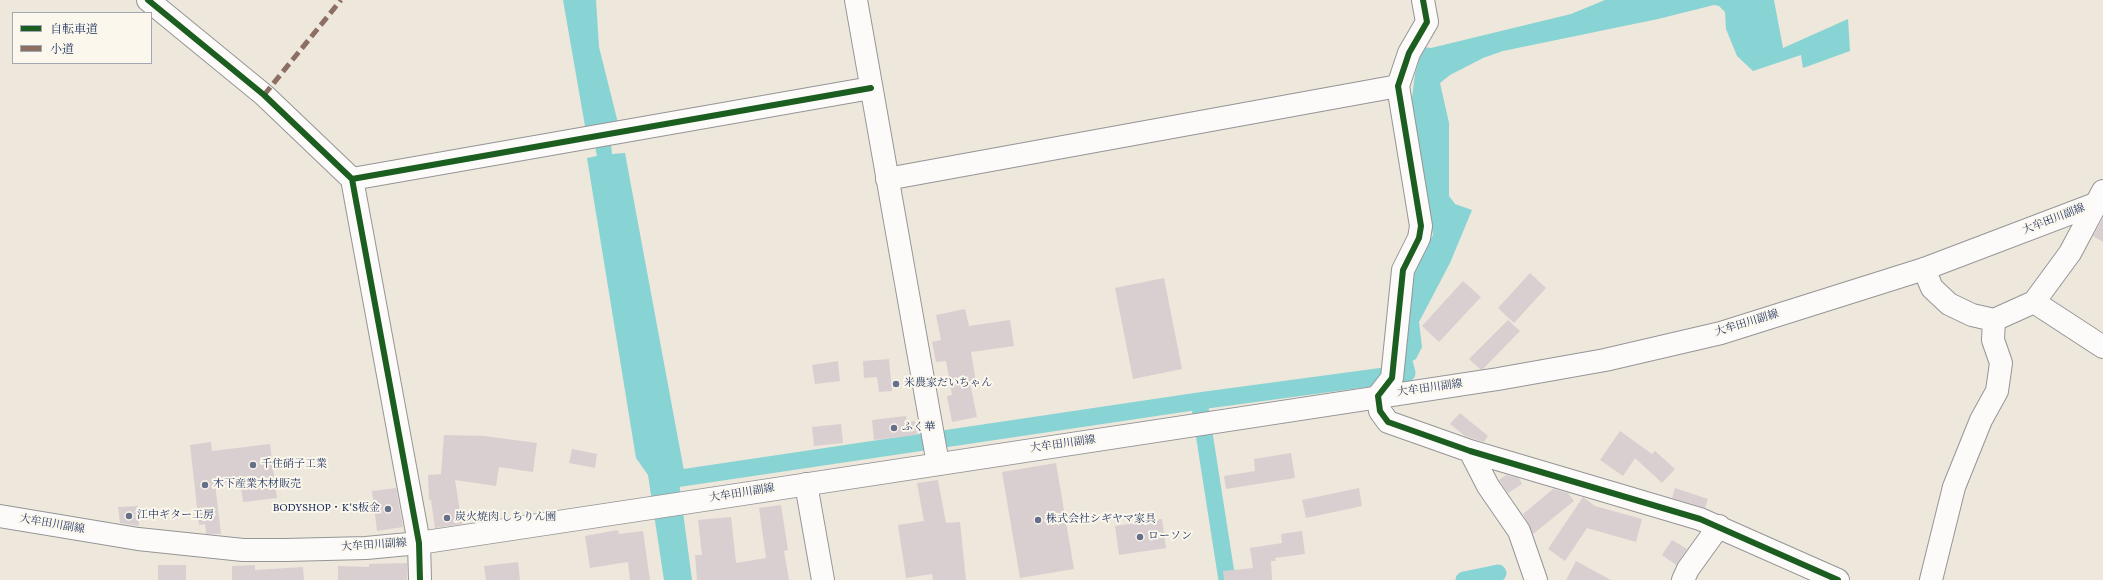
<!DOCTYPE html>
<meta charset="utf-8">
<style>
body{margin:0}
#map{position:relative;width:2103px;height:580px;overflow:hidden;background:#eee7db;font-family:Vollkorn,"Noto Serif JP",serif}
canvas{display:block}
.legend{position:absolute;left:12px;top:12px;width:140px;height:52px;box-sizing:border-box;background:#fbf7ec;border:1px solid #a1a7b3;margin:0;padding:5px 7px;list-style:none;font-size:12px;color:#1b2f5e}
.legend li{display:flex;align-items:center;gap:8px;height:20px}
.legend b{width:20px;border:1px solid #a1a7b3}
</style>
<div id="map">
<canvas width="2103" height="580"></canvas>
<ul class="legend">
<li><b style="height:5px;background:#1b5e20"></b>自転車道</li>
<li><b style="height:5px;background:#8d6e63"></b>小道</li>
</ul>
</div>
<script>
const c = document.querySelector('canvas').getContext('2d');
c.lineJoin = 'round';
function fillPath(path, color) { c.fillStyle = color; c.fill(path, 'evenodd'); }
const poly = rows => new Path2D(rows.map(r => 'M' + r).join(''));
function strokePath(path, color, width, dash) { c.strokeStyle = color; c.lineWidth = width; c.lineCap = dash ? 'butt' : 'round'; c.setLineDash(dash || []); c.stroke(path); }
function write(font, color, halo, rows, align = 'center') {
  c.font = font + ' Vollkorn,"Noto Serif JP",serif'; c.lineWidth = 4; c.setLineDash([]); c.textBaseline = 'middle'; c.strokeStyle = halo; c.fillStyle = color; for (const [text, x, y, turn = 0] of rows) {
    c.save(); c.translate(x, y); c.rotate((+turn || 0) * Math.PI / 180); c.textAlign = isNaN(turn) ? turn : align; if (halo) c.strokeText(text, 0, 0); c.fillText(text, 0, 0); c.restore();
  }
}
fillPath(poly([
 [563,0,596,0,599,47,618,123,609,124,612,154,625,153,684,471,684,480,679,482,692,580,664,580,648,475,636,458,587,158,597,156,591,126,585,126],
 [1605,0,1774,0,1783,48,1848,19,1850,51,1803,68,1801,55,1753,71,1737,56,1726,29,1725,12,1719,6,1714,5,1658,19,1503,51,1483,58,1450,75,1440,83,1449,123,1449,196,1455,204,1472,210,1450,263,1419,322,1422,347,1416,359,1405,365,1397,366,1407,278,1433,235,1411,106,1415,74,1423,47,1431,48,1571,14]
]), '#88d3d4');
strokePath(poly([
 [1199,401,1227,580],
 [661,481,1199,401,1407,373,1405,365],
 [1464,580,1498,573]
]), '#88d3d4', 17);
fillPath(poly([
 [2103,218,2103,242,2093,236],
 [1530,273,1546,288,1514,323,1498,308],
 [1164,278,1182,369,1133,379,1115,288],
 [1463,281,1481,297,1439,342,1422,326],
 [965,309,969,326,1010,320,1014,346,971,352,976,382,970,383,977,417,952,422,947,396,952,395,946,361,936,362,932,342,941,340,936,315],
 [1508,320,1520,331,1483,369,1480,369,1469,359],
 [889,359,892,391,879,392,877,377,864,378,863,361],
 [838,361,840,381,815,384,812,365],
 [1460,413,1488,436,1484,442,1465,436,1450,424],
 [906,416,907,422,915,421,917,435,874,440,872,420],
 [841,424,843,443,814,446,812,427],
 [1620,431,1652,454,1655,451,1675,469,1662,483,1635,458,1623,476,1600,460],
 [444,435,484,436,537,443,533,472,499,467,496,486,455,480,462,524,435,528,431,500,429,500,428,475,441,474],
 [211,442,212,451,270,444,277,498,243,502,240,481,215,484,221,534,206,534,205,524,199,525,190,445],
 [572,449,597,454,595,468,569,463],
 [1291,453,1295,478,1226,489,1224,476,1255,471,1254,459],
 [1056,463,1074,569,1020,578,1002,472],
 [1506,475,1519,478,1522,484,1508,493,1499,480],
 [938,480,946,523,960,522,966,580,933,580,932,574,906,578,898,525,924,521,917,483],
 [396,488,403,527,377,531,372,491],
 [1359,488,1362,506,1306,518,1302,500],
 [1675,488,1708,499,1705,508,1672,498],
 [1553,489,1568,493,1574,501,1533,534,1523,514],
 [1583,497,1595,506,1642,519,1636,542,1587,528,1565,561,1548,549],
 [781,505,788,550,784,551,789,580,697,580,695,555,702,555,698,520,731,517,736,563,766,558,759,508],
 [138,506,139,526,120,523,118,507],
 [1162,519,1166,548,1119,555,1115,526],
 [618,530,619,534,643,531,650,580,630,580,628,562,590,568,585,536],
 [1302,531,1305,554,1275,558,1276,561,1271,561,1272,580,1224,580,1223,571,1253,568,1250,548,1282,543,1281,534],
 [1672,540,1687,549,1676,565,1662,555],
 [1576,561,1611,580,1566,580],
 [518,562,520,580,486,580,484,566],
 [407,563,407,580,338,580,338,566,369,567,369,564],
 [158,565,186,565,186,580,158,580],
 [255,565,255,570,303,567,304,580,232,580,232,566]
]), '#dacfd0');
const minor = poly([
 [148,0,264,95,352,179,419,543,420,580],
 [856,0,938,464],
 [1423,0,1427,22,1409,53,1398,86,1421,226,1419,238,1403,270,1392,378,1378,396,1380,411,1388,422,1470,451,1700,519,1838,580],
 [352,179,871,88],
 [887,179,1398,86],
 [1924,269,1932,288,1949,304,1972,315,1994,320],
 [2034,302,2103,347],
 [1470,451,1488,486,1519,531,1536,580],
 [806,484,823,580],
 [1683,580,1688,569,1719,526],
 [1931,580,1954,487,1981,420,1997,391,2001,363,1993,340,1994,320,2034,302,2070,253,2103,191]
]);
const major = poly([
 [0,516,138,539,243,550,286,550,366,548,419,543,651,508,1498,379,1605,360,1721,333,1924,269,2103,201]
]);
strokePath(minor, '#959597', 24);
strokePath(major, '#959597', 24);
strokePath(minor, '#fcfbfa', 22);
strokePath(major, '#fcfbfa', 22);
strokePath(poly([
 [264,95,341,0]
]), '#8d6e63', 5, [10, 5]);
strokePath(poly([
 [148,0,264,95,352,179,419,543,420,580],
 [1423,0,1427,22,1409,53,1398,86,1421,226,1419,238,1403,270,1392,378,1378,396,1380,411,1388,422,1470,451,1700,519,1838,580],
 [352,179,871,88]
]), '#1b5e20', 6);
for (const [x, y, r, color] of [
 [896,384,4,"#656f8a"],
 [894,428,4,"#656f8a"],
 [253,465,4,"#656f8a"],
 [205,485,4,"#656f8a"],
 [388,509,4,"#656f8a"],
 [129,516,4,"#656f8a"],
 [447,518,4,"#656f8a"],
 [1038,520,4,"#656f8a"],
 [1140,537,4,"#656f8a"]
]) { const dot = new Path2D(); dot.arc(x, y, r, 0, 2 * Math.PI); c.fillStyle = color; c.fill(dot); strokePath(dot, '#fbf7ec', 1.5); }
write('11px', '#1b2f5e', '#fbf7ec', [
 ["大牟田川副線",2054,220,-21],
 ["大牟田川副線",1747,324,-17],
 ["大牟田川副線",1430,389,-8],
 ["大牟田川副線",1063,445,-8],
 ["大牟田川副線",742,494,-9],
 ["大牟田川副線",52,525,10],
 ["大牟田川副線",374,546,-4]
]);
write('11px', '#1b2f5e', '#fbf7ec', [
 ["米農家だいちゃん",904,384],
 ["ふく華",902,428],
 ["千住硝子工業",261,465],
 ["木下産業木材販売",213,485],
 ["BODYSHOP・K’S板金",380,509,"right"],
 ["江中ギター工房",137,516],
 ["炭火焼肉 しちりん園",455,518],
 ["株式会社シギヤマ家具",1046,520],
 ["ローソン",1148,537]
], 'left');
</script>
